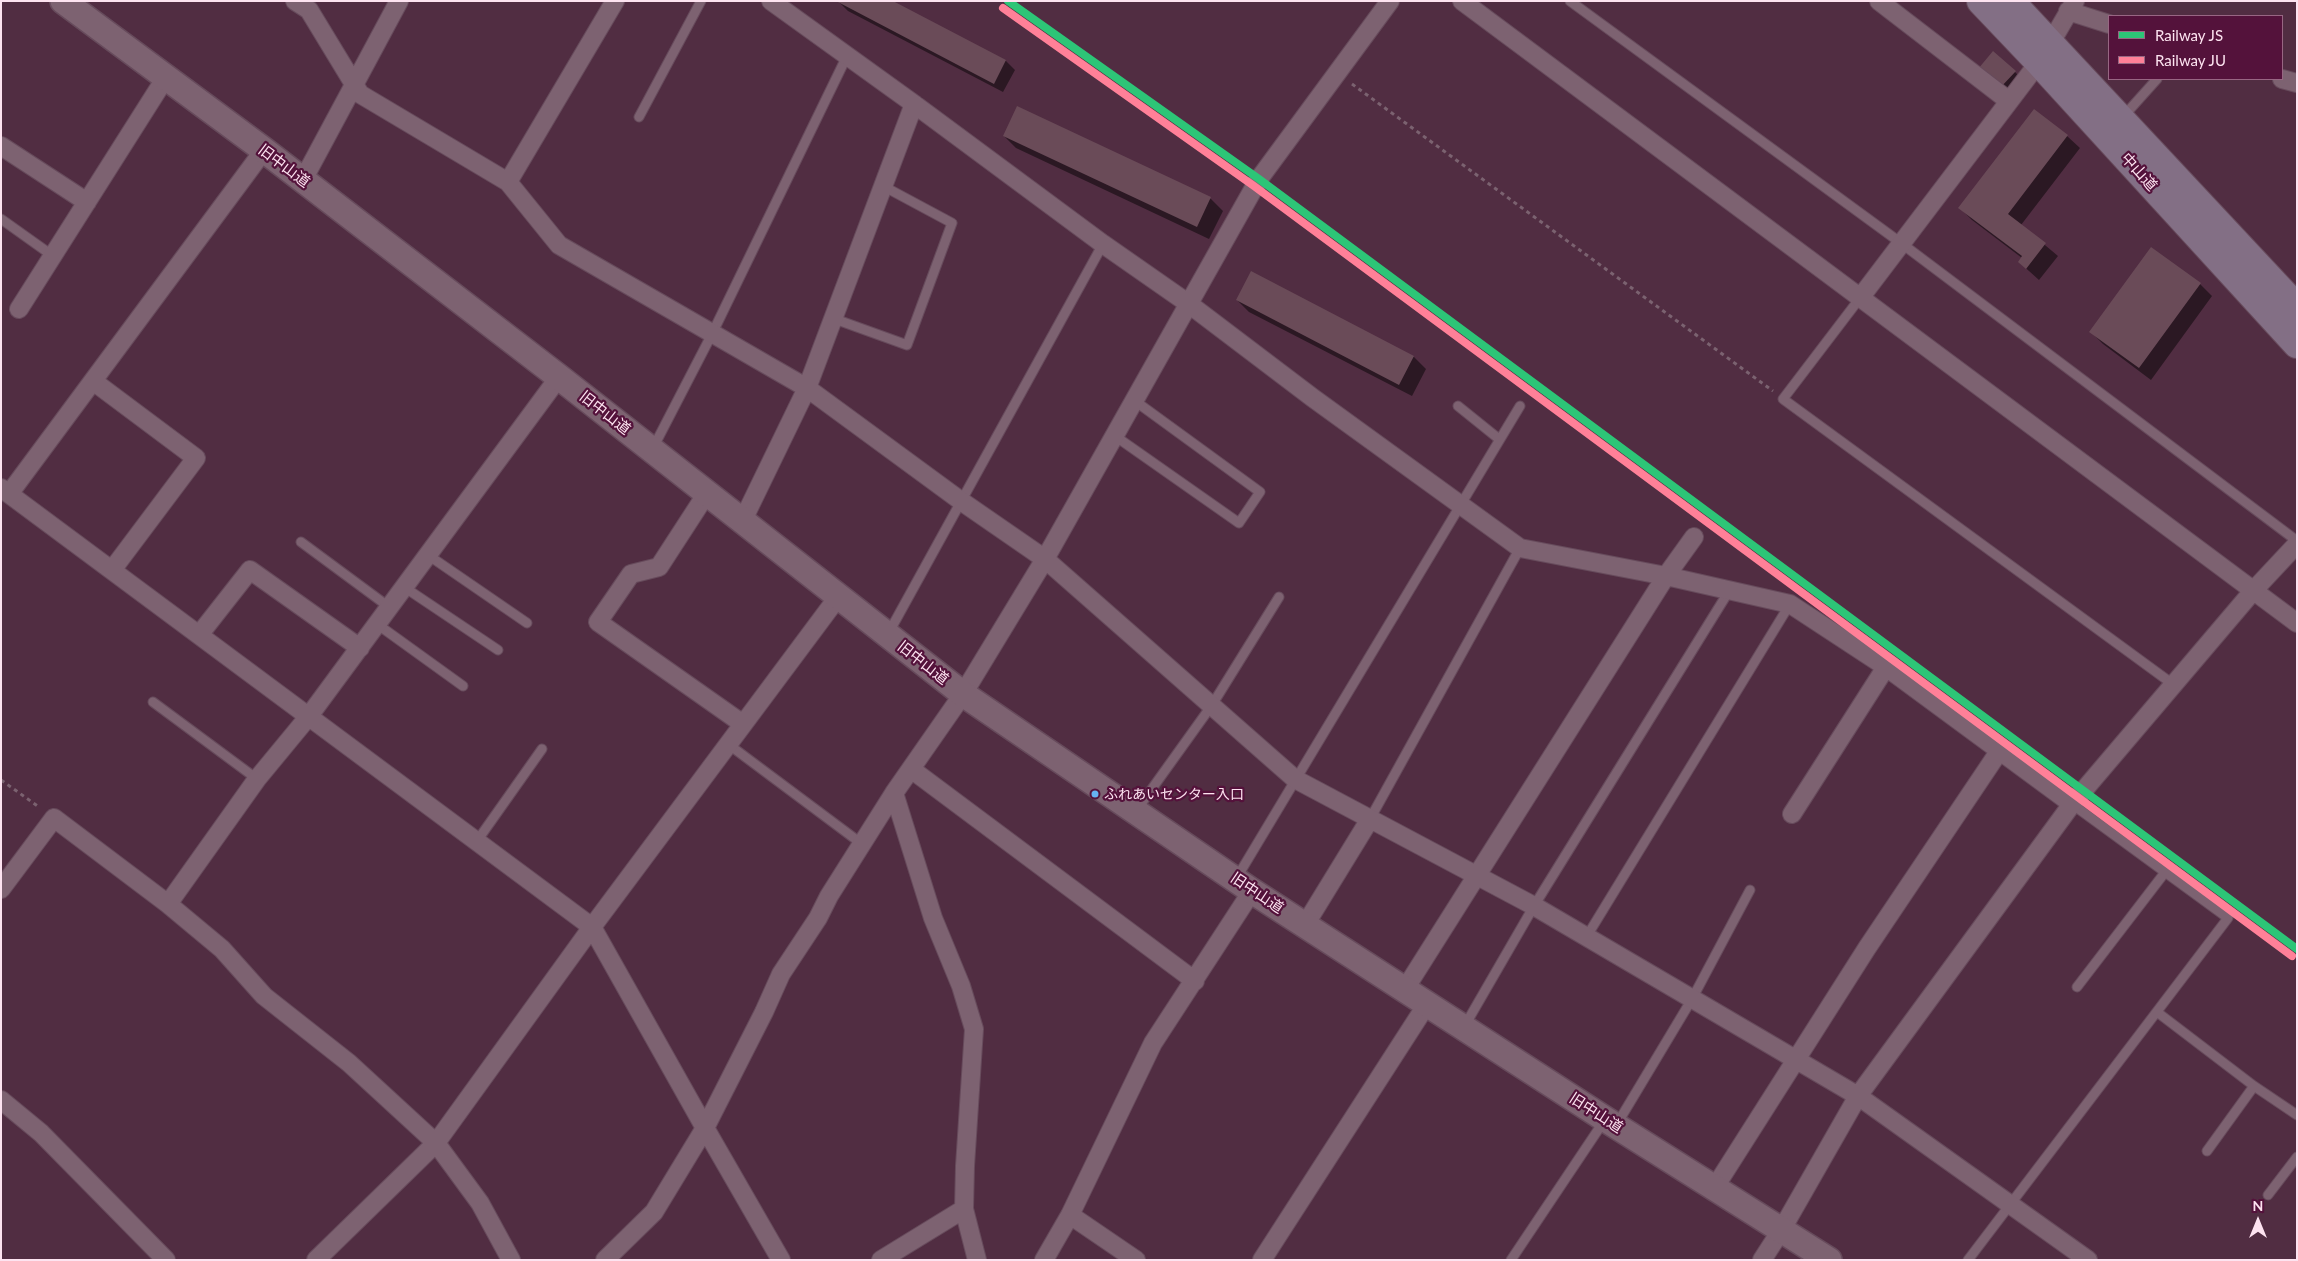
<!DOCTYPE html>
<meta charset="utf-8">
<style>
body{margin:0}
#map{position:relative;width:2298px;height:1261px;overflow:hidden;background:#512d42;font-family:Lato,sans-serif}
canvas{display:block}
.frame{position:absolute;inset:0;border:2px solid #fde3f0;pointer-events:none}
.legend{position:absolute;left:2108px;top:15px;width:175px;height:65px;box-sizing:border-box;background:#54123b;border:1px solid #986683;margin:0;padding:6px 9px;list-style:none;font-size:15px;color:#fde3f0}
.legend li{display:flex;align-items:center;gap:10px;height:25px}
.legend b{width:25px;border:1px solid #986683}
.north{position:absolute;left:2233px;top:1196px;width:50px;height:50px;-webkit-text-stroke:4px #54123b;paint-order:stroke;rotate:0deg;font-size:14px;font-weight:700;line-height:20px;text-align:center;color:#fde3f0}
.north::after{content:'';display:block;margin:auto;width:18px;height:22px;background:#fde3f0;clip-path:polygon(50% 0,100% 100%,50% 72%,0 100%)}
</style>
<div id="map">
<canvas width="2298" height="1261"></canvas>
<div class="frame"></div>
<ul class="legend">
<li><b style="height:6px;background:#2dc577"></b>Railway JS</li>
<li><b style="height:6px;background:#ff8098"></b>Railway JU</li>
</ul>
<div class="north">N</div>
</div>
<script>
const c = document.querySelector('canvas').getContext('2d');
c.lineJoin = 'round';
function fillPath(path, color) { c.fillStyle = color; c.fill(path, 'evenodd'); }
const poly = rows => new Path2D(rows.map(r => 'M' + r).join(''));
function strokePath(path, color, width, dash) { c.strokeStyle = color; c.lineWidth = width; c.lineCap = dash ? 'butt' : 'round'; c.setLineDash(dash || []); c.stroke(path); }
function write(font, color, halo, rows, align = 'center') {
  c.font = font + ' Lato,"Noto Sans JP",sans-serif'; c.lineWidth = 4.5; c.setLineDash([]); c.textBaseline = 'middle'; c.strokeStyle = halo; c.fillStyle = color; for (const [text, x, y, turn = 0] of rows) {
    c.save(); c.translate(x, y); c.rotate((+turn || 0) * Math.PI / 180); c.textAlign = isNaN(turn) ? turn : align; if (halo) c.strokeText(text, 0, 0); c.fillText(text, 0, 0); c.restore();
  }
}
fillPath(poly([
 [891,1,1006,61,1015,70,1003,92,848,11,839,2],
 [2015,72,2020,77,2006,93,1985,74],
 [1017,108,1211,199,1223,211,1209,239,1016,148,1004,136],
 [2034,111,2067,136,2080,148,2021,225,2058,256,2039,280,2019,262,2022,258,1972,220,1960,208],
 [1252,273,1414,357,1426,369,1412,396,1249,312,1237,300],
 [2200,284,2212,296,2151,380,2103,344,2091,332]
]), '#0007');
fillPath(poly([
 [836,1,893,1,1006,60,994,84],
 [1993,51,2016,71,2000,88,1978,69],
 [1017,106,1211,197,1197,227,1003,136],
 [2034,109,2068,135,2008,214,2046,243,2026,269,2018,262,2022,256,1958,208],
 [2151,247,2201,283,2139,368,2089,332],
 [1251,271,1414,356,1399,385,1236,300]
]), '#6a4b58');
const lane = poly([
 [1570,1,1901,243,2297,541],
 [639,117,701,1],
 [2122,118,2157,79],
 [1,219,53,256],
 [1860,298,1783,399,2174,685],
 [832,318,907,345,952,223,883,186],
 [1458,406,1499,439],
 [1115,436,1239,523,1260,492,1135,401],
 [653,448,712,334,847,56],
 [301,542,389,607],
 [428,555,527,623],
 [404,587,498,650],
 [377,624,463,686],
 [888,634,1103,244],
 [153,702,257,779],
 [728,744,862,844],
 [1136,811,1212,705,1279,597],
 [1370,819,1520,548],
 [477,841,542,749],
 [1236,879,1520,406],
 [1587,936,1790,604],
 [2077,987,2166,871],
 [2157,1012,2254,1086,2297,1115],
 [1464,1027,1534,906,1729,591],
 [1617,1124,1692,999,1750,890],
 [2207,1151,2254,1086],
 [2268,1195,2297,1157],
 [1511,1260,1604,1121],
 [1968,1260,2228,918,2072,804]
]);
const street = poly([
 [295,1,309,10,360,94,508,182,559,245,807,388,961,501,1045,559,1295,779,1534,906,1858,1096,2088,1260],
 [771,1,914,104,1103,244,1189,304,1313,398,1520,548,1666,576,1405,989],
 [1462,1,2297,623],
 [1879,1,2009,101],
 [2068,11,2109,24],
 [2050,44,2075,1],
 [2282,79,2297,83],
 [1,146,87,202],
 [303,180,399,1],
 [508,182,615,1],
 [1860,298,2039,62],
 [19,309,166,77],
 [93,381,196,458,112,570],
 [1,488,592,927,705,1128,781,1260],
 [707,493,659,567,631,574,598,622,743,724],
 [9,494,264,150],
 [743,520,807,388,914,104],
 [1694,537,1666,576,1790,604,1886,667,2072,804],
 [199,635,250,570,360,648],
 [911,769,1195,981],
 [894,793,933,918,961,986,974,1029,965,1166,964,1209,977,1260],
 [1792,814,1886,667],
 [1,889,54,818,168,904,222,949,264,996,349,1063,436,1143,480,1203,511,1260],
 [168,904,257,779,309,716,559,377],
 [1305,925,1370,819],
 [1,1100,41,1133,166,1260],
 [1715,1187,1867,948,2000,750],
 [1070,1215,1136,1260],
 [316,1260,436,1143,592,927,838,597],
 [605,1260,654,1212,705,1128,764,1012,781,974,818,918,829,896,894,793,963,694,1045,559,1259,179,1390,1],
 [881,1260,964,1209],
 [1044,1260,1070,1215,1153,1043,1252,891],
 [1262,1260,1427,1004],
 [1762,1260,1782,1229,1858,1096,2072,804,2253,591,2297,544]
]);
const secondary = poly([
 [63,1,264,150,559,377,963,694,1252,891,1605,1119,1829,1260]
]);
const highway = poly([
 [1981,1,2039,62,2297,344],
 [2010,1,2297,308]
]);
strokePath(lane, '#674b5c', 11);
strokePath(street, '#674b5c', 20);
strokePath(secondary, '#674b5c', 28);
strokePath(highway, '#674b5c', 30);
strokePath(poly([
 [1352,84,1773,391],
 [1,780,39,807]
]), '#7b6270', 3, [4, 4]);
strokePath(lane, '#7d6271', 9);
strokePath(street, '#7d6271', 18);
strokePath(secondary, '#7d6271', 25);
strokePath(highway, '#836f85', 28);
strokePath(poly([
 [1008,1,1259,179,2297,949]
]), '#2dc577', 8);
strokePath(poly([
 [1003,8,1254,186,2292,956]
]), '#ff8098', 8);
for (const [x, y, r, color] of [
 [1095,794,4.5,"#66b1f2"]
]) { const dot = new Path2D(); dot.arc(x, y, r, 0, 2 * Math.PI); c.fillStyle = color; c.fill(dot); strokePath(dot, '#54123b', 2); }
write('14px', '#fde3f0', '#54123b', [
 ["ふれあいセンター入口",1104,794]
], 'left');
write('15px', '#fde3f0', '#54123b', [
 ["旧中山道",284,166,37],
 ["中山道",2139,172,48],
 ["旧中山道",605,413,38],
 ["旧中山道",923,663,38],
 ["旧中山道",1257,893,34],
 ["旧中山道",1596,1113,33]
]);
</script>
